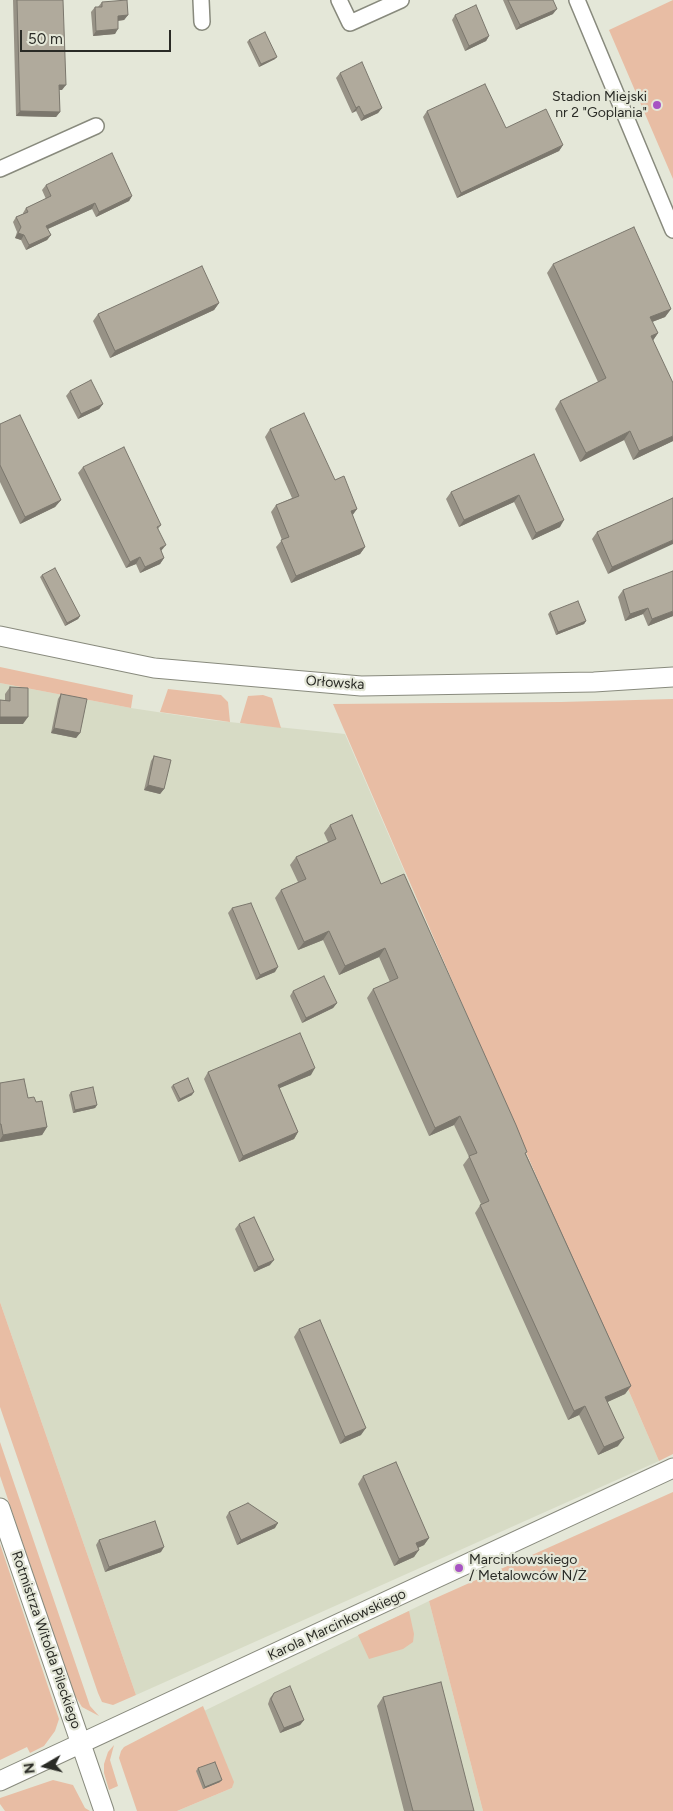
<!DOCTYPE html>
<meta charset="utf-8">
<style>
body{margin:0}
#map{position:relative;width:673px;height:1811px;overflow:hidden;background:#e4e7d8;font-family:Figtree,sans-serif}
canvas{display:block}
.north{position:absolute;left:20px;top:1741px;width:50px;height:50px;-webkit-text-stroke:4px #e4e7d8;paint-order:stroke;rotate:262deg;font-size:14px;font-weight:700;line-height:20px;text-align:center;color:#2a2b26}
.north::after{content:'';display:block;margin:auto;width:18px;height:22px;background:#2a2b26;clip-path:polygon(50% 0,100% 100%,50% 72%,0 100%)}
.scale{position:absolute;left:20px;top:30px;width:151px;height:22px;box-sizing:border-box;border:2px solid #2a2b26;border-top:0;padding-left:6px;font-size:15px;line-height:18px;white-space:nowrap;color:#2a2b26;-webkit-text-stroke:4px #e4e7d8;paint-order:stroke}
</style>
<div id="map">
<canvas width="673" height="1811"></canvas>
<div class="north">N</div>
<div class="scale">50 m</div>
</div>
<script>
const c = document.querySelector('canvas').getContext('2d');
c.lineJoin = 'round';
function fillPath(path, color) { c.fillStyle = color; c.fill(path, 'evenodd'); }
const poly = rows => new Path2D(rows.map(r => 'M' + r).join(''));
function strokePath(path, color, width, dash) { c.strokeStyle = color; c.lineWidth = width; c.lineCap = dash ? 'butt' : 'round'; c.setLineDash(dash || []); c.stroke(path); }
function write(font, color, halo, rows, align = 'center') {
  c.font = font + ' Figtree,sans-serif'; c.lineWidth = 4.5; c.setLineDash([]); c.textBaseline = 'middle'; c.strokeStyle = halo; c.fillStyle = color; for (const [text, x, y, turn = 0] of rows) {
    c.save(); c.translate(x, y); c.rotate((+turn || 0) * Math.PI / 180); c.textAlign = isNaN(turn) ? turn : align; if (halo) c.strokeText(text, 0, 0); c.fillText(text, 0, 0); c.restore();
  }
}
fillPath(poly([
 [0,683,131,708,210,720,345,734,659,1461,136,1695,0,1302],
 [429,1601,483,1811,177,1811,232,1788,233,1782,204,1711]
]), '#d7dbc5');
fillPath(poly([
 [673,0,673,179,609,30],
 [0,667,133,695,131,708,0,683],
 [168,689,221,695,228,702,230,722,160,712],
 [263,695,272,698,281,728,240,723,248,696],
 [673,699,673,1454,659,1461,333,704,561,702],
 [0,1302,136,1695,113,1705,102,1702,98,1693,0,1407],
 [0,1442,90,1706,99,1716,82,1707,74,1694,0,1476],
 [673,1492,673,1811,483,1811,429,1601],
 [0,1544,59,1719,55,1731,44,1746,30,1753,27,1747,0,1760],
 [409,1611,414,1634,413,1642,403,1649,369,1659,358,1635],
 [203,1706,234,1782,232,1788,177,1811,137,1811,119,1758,121,1751,124,1747],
 [114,1745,110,1760,118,1786,109,1790,104,1773,104,1764,108,1752],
 [53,1780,73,1785,85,1808,90,1811,5,1811,0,1804,0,1798]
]), '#e8bda4');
const minor = poly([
 [201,0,202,22],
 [339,0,350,23,401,0],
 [577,0,673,230],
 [0,169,96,126]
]);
const tertiary = poly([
 [0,636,154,668,361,686,594,682,673,677],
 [0,1508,104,1811],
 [0,1781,673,1468]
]);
strokePath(minor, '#888a7d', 18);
strokePath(tertiary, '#888a7d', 21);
strokePath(minor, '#fff', 15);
strokePath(tertiary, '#fff', 19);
fillPath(poly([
 [13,0,63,0,62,90,59,90,60,112,56,117,16,116],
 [503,0,553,0,553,14,516,30],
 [102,2,128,15,124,20,118,21,115,34,93,36,91,12,95,7,98,7],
 [455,15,489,36,486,41,465,51,452,20],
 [249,40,275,59,259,67,247,42],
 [340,73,382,108,378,113,361,121,356,111,352,113,336,78],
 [427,111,506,128,563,145,559,151,457,198,423,117],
 [46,185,132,196,129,201,96,217,92,209,48,229,51,235,47,240,26,250,21,240,15,238,17,232,13,222,16,217,23,214,23,213,26,208,46,199,42,190],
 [553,264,671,309,665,317,652,322,658,333,653,340,673,441,633,460,624,440,580,462,555,409,560,401,598,382,547,273],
 [219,303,214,310,110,358,93,321,98,314],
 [70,391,103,404,99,409,78,419,66,396],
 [0,424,61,500,55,507,20,524,0,482],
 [270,429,335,480,357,509,352,515,365,547,360,554,291,583,276,547,282,540,271,512,276,505,292,498,265,437],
 [534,454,560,527,532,540,514,502,459,527,446,499,451,492],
 [83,467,161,525,158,529,161,551,164,558,160,564,140,573,136,564,126,568,78,473],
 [673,498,608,574,592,539,597,532],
 [42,575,80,616,78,619,65,626,40,577],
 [623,590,673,616,648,626,643,614,625,621,618,597],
 [550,612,586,621,584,624,556,635,548,614],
 [10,687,23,724,0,724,0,700,5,700,5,694],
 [61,694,80,733,76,738,51,733,58,699],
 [154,756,164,789,160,794,144,790,151,761],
 [330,825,381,884,526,1154,631,1386,625,1394,607,1402,618,1446,598,1455,579,1415,568,1420,475,1213,481,1204,463,1165,469,1157,454,1125,429,1136,367,998,373,989,390,982,379,957,339,975,323,940,298,950,275,898,281,890,298,882,290,865,296,857,328,842,324,833],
 [232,908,275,972,256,980,228,913],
 [293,991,337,1003,333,1008,302,1023,290,996],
 [208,1072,311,1075,279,1088,298,1132,294,1139,239,1162,204,1079],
 [0,1083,36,1102,47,1127,42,1135,0,1142],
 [173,1085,192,1095,178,1102,171,1087],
 [71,1092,97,1105,95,1108,73,1113,69,1095],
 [239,1224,270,1265,254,1272,235,1229],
 [299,1329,361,1435,340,1444,294,1337],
 [363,1476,429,1538,424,1545,418,1548,414,1557,394,1566,358,1484],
 [229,1512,275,1528,237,1545,226,1517],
 [99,1540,161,1552,105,1572,96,1545],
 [274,1693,304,1720,300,1725,280,1733,268,1704,270,1698],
 [383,1697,474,1811,404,1811,377,1706],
 [198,1768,220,1782,203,1789,196,1771]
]), '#979286');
fillPath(poly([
 [557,9,553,14,516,30,520,25],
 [128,15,124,20,114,21,118,16],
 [118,29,115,34,93,36,96,31],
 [489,36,486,41,465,51,469,46],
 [277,57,275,59,259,67,261,64],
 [59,85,66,85,62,90,55,90],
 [359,106,356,111,352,113,356,108],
 [382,108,378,113,361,121,364,116],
 [20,111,60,112,56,117,16,116],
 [563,145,559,151,457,198,461,193],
 [132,196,129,201,96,217,99,212],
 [95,203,92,209,43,231,46,226],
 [18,233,24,235,21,240,15,238],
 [51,235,47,240,26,250,29,245],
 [219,303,214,310,110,358,115,351],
 [671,309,665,317,644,325,650,317],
 [658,333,652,342,651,336],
 [103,404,99,409,78,419,81,414],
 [630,431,624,440,580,462,586,453],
 [673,436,673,441,633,460,639,451],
 [519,495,514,502,459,527,464,520],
 [61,500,55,507,20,524,25,517],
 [357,509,352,516,351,511],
 [564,520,560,527,532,540,536,533],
 [673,540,673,544,608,574,612,567],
 [166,545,161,551,160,548],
 [365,547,360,554,291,583,296,576],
 [140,557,136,564,126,568,130,562],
 [164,558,160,564,140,573,145,567],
 [648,608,643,614,625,621,630,614],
 [673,611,673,616,648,626,652,619],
 [80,616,78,619,65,626,67,623],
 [586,621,584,624,556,635,558,632],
 [0,717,28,717,23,724,0,724],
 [54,728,80,733,76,738,51,733],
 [148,785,164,789,160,794,144,790],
 [329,931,323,940,298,950,304,942],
 [385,948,379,957,339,975,345,966],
 [278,967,275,972,256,980,260,975],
 [337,1003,333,1008,302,1023,306,1018],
 [315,1068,311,1075,273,1091,278,1085],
 [194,1092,192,1095,178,1102,180,1099],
 [97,1105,95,1108,73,1113,75,1110],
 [460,1116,454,1125,429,1136,435,1128],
 [47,1127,42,1135,0,1142,0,1140,3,1135],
 [298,1132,294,1139,239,1162,243,1156],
 [274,1260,270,1265,254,1272,258,1267],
 [631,1386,625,1394,599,1406,605,1397],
 [585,1406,579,1415,568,1420,574,1411],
 [366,1428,361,1435,340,1444,345,1437],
 [624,1438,618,1446,598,1455,604,1447],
 [278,1523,275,1528,237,1545,241,1540],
 [429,1538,424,1545,411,1551,416,1543],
 [164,1547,161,1552,105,1572,109,1567],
 [419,1550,414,1557,394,1566,399,1559],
 [304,1720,300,1725,280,1733,284,1728],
 [222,1780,220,1782,203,1789,205,1787]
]), '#7b776d');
const building = poly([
 [17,0,63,0,66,85,59,85,60,112,20,111,17,0],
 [127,0,128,15,118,16,118,29,96,31,95,7,102,7,102,2,127,0],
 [508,0,553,0,557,9,520,25,508,0],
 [476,5,489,36,469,46,455,15,476,5],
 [265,32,277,57,261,64,249,40,265,32],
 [362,62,382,108,364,116,359,106,356,108,340,73,362,62],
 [485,84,506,128,546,109,563,145,461,193,427,111,485,84],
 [112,153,132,196,99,212,95,203,46,226,51,235,29,245,24,235,18,233,21,227,16,217,28,212,26,208,51,196,46,185,112,153],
 [634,227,671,309,650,317,658,333,651,336,673,383,673,436,639,451,630,431,586,453,560,401,606,378,553,264,634,227],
 [202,266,219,303,115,351,98,314,202,266],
 [91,380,103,404,81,414,70,391,91,380],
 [304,413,335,480,344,476,357,509,351,511,365,547,296,576,281,540,289,537,276,505,299,496,270,429,304,413],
 [20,415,61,500,25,517,0,465,0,424,20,415],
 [124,447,161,525,157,527,166,545,160,548,164,558,145,567,140,557,130,562,83,467,124,447],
 [534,454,564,520,536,533,519,495,464,520,451,492,534,454],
 [673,498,673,540,612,567,597,532,673,498],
 [55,568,80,616,67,623,42,575,55,568],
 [673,571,673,611,652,619,648,608,630,614,623,590,673,571],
 [578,601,586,621,558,632,550,612,578,601],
 [10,687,28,688,28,717,0,717,0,700,10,701,10,687],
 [61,694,87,699,80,733,54,728,61,694],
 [154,756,171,760,164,789,148,785,154,756],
 [352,815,381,884,404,874,516,1125,527,1152,525,1153,631,1386,605,1397,624,1438,604,1447,585,1406,574,1411,480,1205,489,1201,469,1156,477,1153,460,1116,435,1128,373,989,398,978,385,948,345,966,329,931,304,942,281,890,306,879,296,857,336,839,330,825,352,815],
 [251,903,278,967,260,975,232,908,251,903],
 [324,976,337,1003,306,1018,293,991,324,976],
 [300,1033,315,1068,278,1085,298,1132,243,1156,208,1072,300,1033],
 [188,1078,194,1092,180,1099,173,1085,188,1078],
 [24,1079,28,1098,34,1097,36,1102,42,1101,47,1127,3,1135,1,1124,0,1124,0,1083,24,1079],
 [93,1087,97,1105,75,1110,71,1092,93,1087],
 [254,1217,274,1260,258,1267,239,1224,254,1217],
 [320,1320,366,1428,345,1437,299,1329,320,1320],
 [396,1462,429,1538,416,1543,419,1550,399,1559,363,1476,396,1462],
 [248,1503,278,1523,241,1540,229,1512,248,1503],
 [155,1521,164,1547,109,1567,99,1540,155,1521],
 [441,1682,474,1811,413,1811,383,1697,441,1682],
 [290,1686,304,1720,284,1728,271,1699,274,1693,290,1686],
 [215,1762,222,1780,205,1787,198,1768,215,1762]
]);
fillPath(building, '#b0aa9c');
strokePath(building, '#7b776d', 1);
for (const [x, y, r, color] of [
 [657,105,5,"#a754c3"],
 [459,1568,5,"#a754c3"]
]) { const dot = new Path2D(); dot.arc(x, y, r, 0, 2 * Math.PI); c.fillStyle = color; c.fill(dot); strokePath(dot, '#e4e7d8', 2); }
write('14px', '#2a2b26', '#e4e7d8', [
 ["Stadion Miejski",647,97],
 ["nr 2 \"Goplania\"",647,113],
 ["Marcinkowskiego",469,1560,"left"],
 ["/ Metalowców N/Ż",469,1576,"left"]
], 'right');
write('14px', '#2a2b26', '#e4e7d8', [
 ["Orłowska",335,683,4],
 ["Karola Marcinkowskiego",337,1625,-25],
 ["Rotmistrza Witolda Pileckiego",46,1640,71]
]);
</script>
